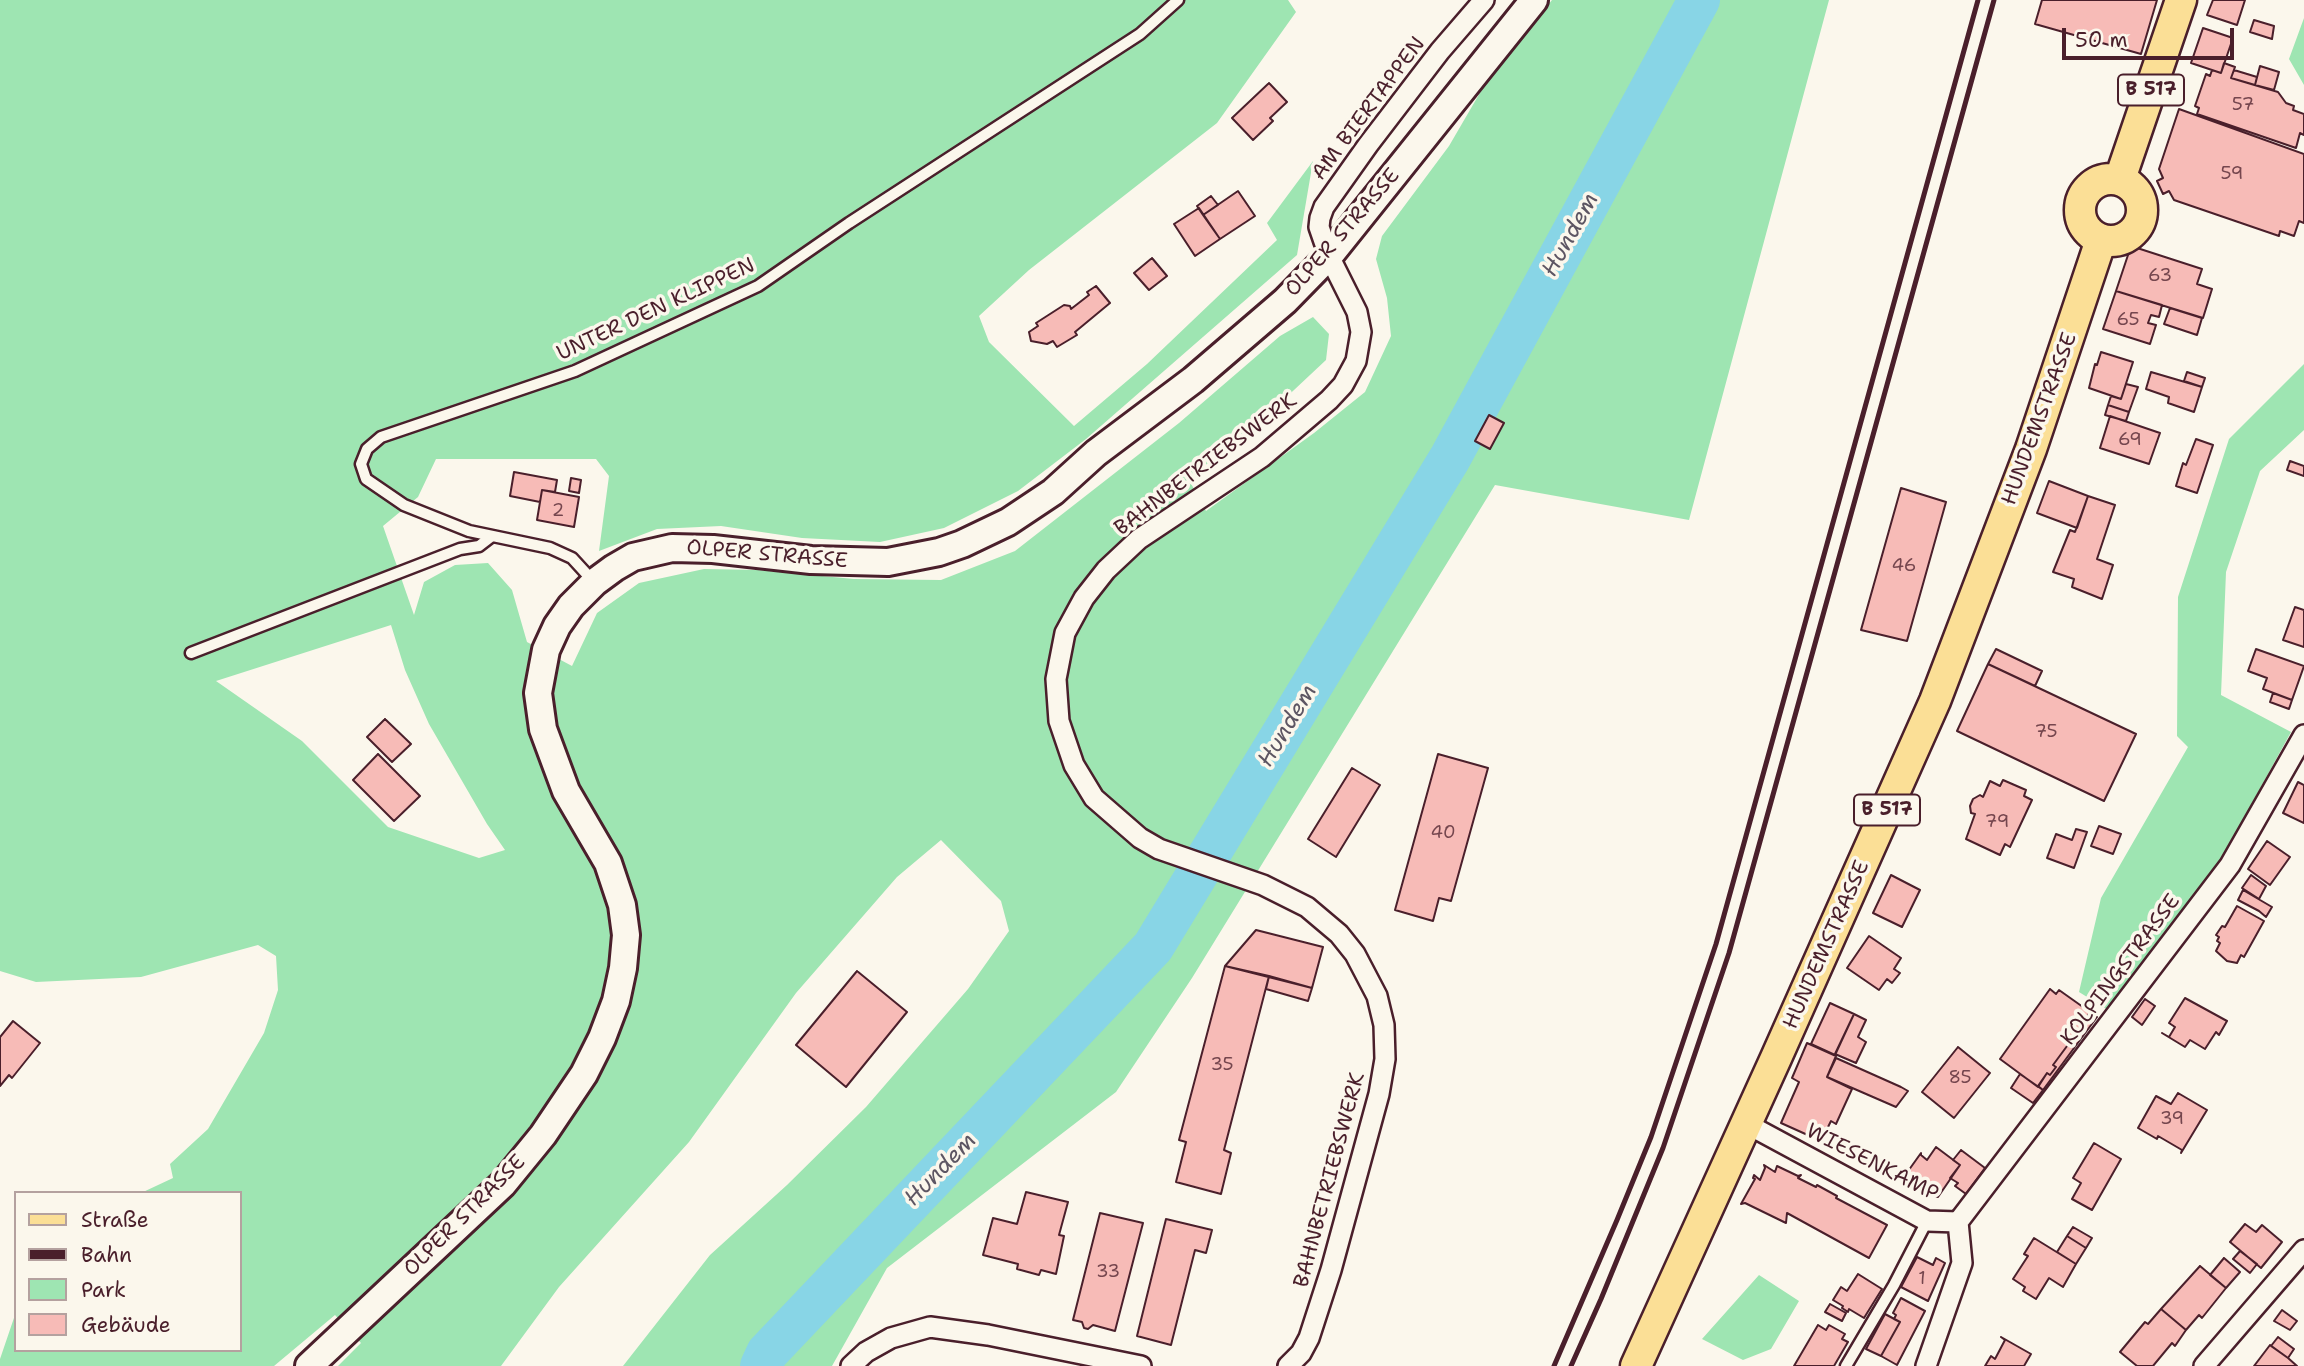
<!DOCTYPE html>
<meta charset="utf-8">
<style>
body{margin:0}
#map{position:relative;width:2304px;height:1366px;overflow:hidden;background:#fbf7ec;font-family:"Shantell Sans",sans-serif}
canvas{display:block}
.legend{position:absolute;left:14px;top:1191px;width:228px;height:161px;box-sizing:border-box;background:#fbf7ec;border:2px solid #b4a19f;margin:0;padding:9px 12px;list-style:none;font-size:21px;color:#4a1f2b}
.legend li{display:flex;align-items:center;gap:14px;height:35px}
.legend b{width:35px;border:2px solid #b4a19f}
.scale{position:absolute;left:2062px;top:28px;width:172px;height:32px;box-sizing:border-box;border:4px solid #4a1f2b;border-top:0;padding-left:9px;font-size:21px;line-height:24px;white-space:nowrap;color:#4a1f2b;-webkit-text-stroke:5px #fbf7ec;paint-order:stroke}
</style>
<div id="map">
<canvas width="2304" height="1366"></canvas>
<ul class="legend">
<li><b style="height:9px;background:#fbdf96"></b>Straße</li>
<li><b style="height:9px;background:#4a1f2b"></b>Bahn</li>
<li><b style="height:19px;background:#9ee5b2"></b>Park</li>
<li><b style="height:19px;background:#f7bbb7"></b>Gebäude</li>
</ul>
<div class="scale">50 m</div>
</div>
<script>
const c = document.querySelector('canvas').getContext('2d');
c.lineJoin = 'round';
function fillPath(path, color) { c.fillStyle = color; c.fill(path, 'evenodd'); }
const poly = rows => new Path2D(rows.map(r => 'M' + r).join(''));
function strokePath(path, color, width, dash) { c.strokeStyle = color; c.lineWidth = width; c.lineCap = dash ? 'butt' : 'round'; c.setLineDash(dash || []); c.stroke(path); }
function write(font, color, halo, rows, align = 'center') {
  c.font = font + ' "Shantell Sans",sans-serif'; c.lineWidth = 7; c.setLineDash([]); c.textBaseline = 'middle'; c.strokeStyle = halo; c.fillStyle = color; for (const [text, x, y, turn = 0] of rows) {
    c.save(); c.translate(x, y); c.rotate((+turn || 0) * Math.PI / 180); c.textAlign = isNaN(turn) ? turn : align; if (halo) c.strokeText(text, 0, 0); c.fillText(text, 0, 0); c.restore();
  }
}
fillPath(poly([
 [0,0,1288,0,1296,12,1217,123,1029,270,979,316,989,342,1074,426,1147,364,1277,240,1267,223,1313,161,1297,255,1086,439,1018,491,944,528,880,542,802,538,721,526,657,529,599,551,609,476,596,459,436,459,418,497,383,526,414,615,424,582,455,565,488,563,512,590,527,642,572,666,597,613,639,583,704,569,758,570,854,579,941,580,1015,551,1179,423,1280,336,1313,317,1329,334,1326,360,1246,435,1188,478,1206,511,1314,433,1365,392,1391,336,1387,298,1376,259,1382,236,1449,146,1488,79,1552,0,1829,0,1689,520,1495,485,1192,978,1116,1092,887,1268,832,1366,623,1366,710,1255,787,1185,866,1107,968,989,1009,931,1001,901,941,840,897,877,796,993,689,1142,559,1287,501,1366,338,1366,361,1343,335,1315,274,1366,0,1366,0,1359,16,1312,16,1350,240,1350,240,1193,141,1193,173,1178,170,1164,208,1129,264,1033,278,990,276,956,258,945,141,977,36,982,0,971],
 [391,625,405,670,429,724,487,824,505,850,479,858,388,827,302,741,216,681],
 [2304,18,2304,85,2289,59],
 [2304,364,2304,430,2260,471,2226,572,2221,695,2291,732,2222,858,2108,1010,2079,992,2101,898,2188,747,2177,736,2178,597,2229,439],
 [1759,1275,1799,1301,1771,1349,1743,1360,1702,1339]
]), '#9ee5b2');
strokePath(poly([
 [761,1366,767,1353,1153,947,1450,458,1699,0]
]), '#88d5e6', 42);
const building = poly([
 [2042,0,2157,0,2141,54,2035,24,2042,0],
 [2213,0,2245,0,2237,25,2207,15,2213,0],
 [2254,20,2274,26,2272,39,2250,32,2254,20],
 [2203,28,2233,38,2221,73,2191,63,2203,28],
 [2224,63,2235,67,2231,78,2278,92,2286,103,2294,106,2293,110,2304,114,2304,135,2300,133,2296,148,2197,114,2199,108,2195,106,2206,74,2210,76,2212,70,2221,73,2224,63],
 [2260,66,2279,72,2274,90,2255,85,2260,66],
 [2234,70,2257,77,2255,85,2231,78,2234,70],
 [1269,83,1287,102,1270,118,1273,121,1253,140,1232,118,1269,83],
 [2179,109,2304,154,2304,223,2299,221,2294,236,2280,231,2279,236,2174,200,2169,191,2163,194,2157,181,2163,178,2159,169,2179,109],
 [1238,191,1255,216,1220,239,1203,215,1238,191],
 [1211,196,1218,205,1203,215,1197,206,1211,196],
 [1199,208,1220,239,1195,256,1174,224,1199,208],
 [2131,246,2202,269,2197,284,2212,289,2203,318,2116,291,2131,246],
 [1152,258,1167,276,1149,290,1134,273,1152,258],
 [1096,286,1110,303,1075,332,1077,335,1057,347,1053,341,1047,344,1031,341,1029,332,1038,326,1036,323,1064,305,1070,306,1071,309,1089,295,1087,292,1096,286],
 [2116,291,2162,305,2159,317,2151,315,2148,323,2156,325,2150,344,2103,329,2116,291],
 [2170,308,2202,318,2197,335,2164,324,2170,308],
 [2101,352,2133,362,2121,399,2089,388,2095,364,2097,365,2101,352],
 [2151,372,2202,387,2194,412,2168,403,2169,397,2146,389,2151,372],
 [2187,372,2205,378,2202,387,2184,381,2187,372],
 [2126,384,2138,387,2129,412,2108,405,2111,396,2121,399,2126,384],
 [2108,405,2129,412,2126,421,2105,415,2108,405],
 [1489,415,1504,423,1490,449,1475,441,1489,415],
 [2110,416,2160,433,2149,464,2100,448,2110,416],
 [2196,439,2213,445,2197,493,2176,486,2183,463,2186,465,2196,439],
 [2290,461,2304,466,2304,476,2287,470,2290,461],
 [514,472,557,480,555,492,542,490,540,502,510,496,514,472],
 [571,478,581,480,579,493,569,491,571,478],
 [2049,481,2088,496,2077,528,2037,513,2049,481],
 [1901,488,1946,502,1907,641,1861,630,1901,488],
 [542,490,579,497,574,527,537,520,542,490],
 [2088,496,2115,505,2097,559,2113,565,2102,599,2072,587,2074,579,2053,572,2070,530,2075,532,2088,496],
 [2295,607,2304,610,2304,647,2283,640,2295,607],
 [1996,649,2042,671,2035,686,1988,664,1996,649],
 [2256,649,2304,666,2292,700,2263,689,2267,678,2248,671,2256,649],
 [1988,664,2136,734,2104,801,1957,731,1988,664],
 [2273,693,2292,700,2289,709,2270,702,2273,693],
 [385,719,411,744,392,762,367,737,385,719],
 [378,754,420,796,394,821,353,780,378,754],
 [1438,754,1488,768,1451,901,1439,898,1433,921,1395,910,1438,754],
 [1352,768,1380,785,1336,857,1308,839,1352,768],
 [2003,780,2026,790,2024,796,2032,800,2010,847,2005,844,2000,855,1966,839,1975,814,1971,813,1970,806,1973,799,1980,795,1983,797,1990,781,2000,786,2003,780],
 [2298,782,2304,785,2304,823,2283,813,2298,782],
 [2099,826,2121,834,2113,854,2091,846,2099,826],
 [2076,829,2087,832,2074,868,2047,858,2056,834,2072,840,2076,829],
 [2267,841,2290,857,2270,885,2248,869,2267,841],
 [1891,875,1920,890,1902,927,1873,913,1891,875],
 [2251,875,2266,886,2259,899,2242,888,2251,875],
 [2243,890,2272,907,2266,917,2259,911,2238,900,2243,890],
 [2237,906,2264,921,2244,957,2241,955,2237,963,2227,961,2216,951,2220,943,2217,941,2219,937,2216,935,2222,926,2225,927,2237,906],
 [1256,930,1323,947,1312,988,1225,966,1256,930],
 [1869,936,1901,958,1894,969,1900,973,1892,983,1887,979,1879,990,1847,968,1869,936],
 [1225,966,1269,976,1224,1150,1231,1153,1221,1194,1176,1182,1186,1142,1179,1140,1225,966],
 [857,971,907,1012,846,1087,796,1045,857,971],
 [1269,976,1312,988,1308,1001,1266,989,1269,976],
 [2050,989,2056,994,2059,990,2090,1012,2076,1033,2079,1035,2072,1044,2070,1042,2053,1065,2056,1067,2050,1075,2047,1073,2038,1087,2000,1059,2050,989],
 [2185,998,2227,1021,2219,1035,2216,1032,2205,1049,2190,1040,2185,1047,2162,1033,2169,1037,2175,1027,2169,1023,2185,998],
 [2145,999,2155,1006,2142,1025,2132,1017,2145,999],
 [1830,1003,1854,1014,1835,1055,1811,1044,1830,1003],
 [2090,1012,2097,1017,2043,1090,2038,1086,2047,1073,2050,1075,2056,1067,2053,1065,2070,1042,2072,1044,2079,1035,2076,1033,2090,1012],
 [1854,1014,1866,1020,1858,1037,1866,1042,1856,1063,1835,1054,1854,1014],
 [13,1021,40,1043,12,1078,9,1075,0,1086,0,1037,13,1021],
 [1807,1043,1836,1056,1827,1077,1852,1089,1836,1124,1831,1121,1821,1141,1781,1123,1799,1082,1792,1078,1807,1043],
 [1958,1047,1990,1073,1954,1118,1922,1092,1958,1047],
 [1836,1058,1901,1087,1908,1091,1896,1107,1827,1077,1836,1058],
 [2020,1074,2043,1090,2033,1103,2011,1088,2020,1074],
 [2178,1093,2207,1110,2181,1153,2182,1150,2158,1136,2157,1139,2138,1128,2156,1096,2171,1104,2178,1093],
 [2094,1143,2121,1159,2092,1210,2072,1199,2081,1183,2073,1178,2094,1143],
 [1936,1147,1960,1165,1938,1197,1908,1184,1914,1178,1908,1173,1906,1174,1921,1153,1921,1155,1927,1160,1936,1147],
 [1961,1150,1985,1168,1966,1194,1955,1186,1958,1183,1950,1178,1960,1165,1953,1160,1961,1150],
 [1764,1165,1775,1172,1777,1166,1798,1176,1801,1175,1798,1178,1816,1187,1817,1185,1837,1196,1836,1198,1887,1225,1869,1258,1787,1213,1786,1223,1745,1203,1741,1204,1755,1179,1753,1178,1754,1175,1760,1180,1765,1168,1764,1165],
 [1026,1192,1068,1202,1059,1235,1064,1236,1056,1274,1041,1270,1039,1275,1017,1269,1018,1264,983,1255,993,1218,1017,1224,1026,1192],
 [1100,1213,1143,1223,1115,1331,1093,1325,1088,1329,1084,1328,1082,1322,1073,1320,1100,1213],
 [1166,1219,1212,1230,1206,1253,1195,1250,1171,1345,1137,1336,1166,1219],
 [2245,1224,2256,1232,2262,1225,2282,1242,2261,1268,2230,1242,2245,1224],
 [2073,1227,2092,1238,2086,1248,2067,1236,2073,1227],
 [2067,1236,2086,1248,2076,1264,2057,1252,2067,1236],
 [2034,1238,2076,1264,2063,1287,2049,1278,2036,1299,2023,1291,2025,1287,2013,1279,2028,1256,2024,1254,2034,1238],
 [2240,1251,2257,1264,2250,1273,2233,1259,2240,1251],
 [1917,1257,1933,1265,1936,1258,1945,1263,1928,1301,1901,1287,1917,1257],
 [2224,1258,2240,1272,2226,1288,2210,1275,2224,1258],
 [2200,1266,2226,1288,2202,1318,2199,1315,2186,1330,2161,1309,2200,1266],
 [1858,1274,1882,1289,1864,1318,1849,1309,1848,1312,1842,1308,1843,1306,1833,1300,1841,1287,1847,1291,1858,1274],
 [1901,1298,1925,1311,1897,1365,1881,1356,1900,1322,1894,1319,1896,1315,1893,1313,1901,1298],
 [1830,1304,1846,1313,1842,1321,1825,1312,1830,1304],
 [2161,1309,2186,1330,2175,1346,2172,1343,2153,1366,2137,1366,2120,1352,2145,1322,2148,1324,2161,1309],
 [2282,1310,2297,1321,2290,1330,2274,1321,2282,1310],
 [1885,1314,1900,1322,1881,1356,1866,1349,1885,1314],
 [1818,1325,1826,1330,1829,1325,1845,1334,1842,1339,1848,1342,1834,1366,1794,1366,1818,1325],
 [2001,1337,2031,1354,2024,1366,1985,1366,1991,1356,1995,1359,2005,1340,2001,1337],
 [2278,1337,2294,1349,2288,1358,2271,1346,2278,1337],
 [2270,1345,2288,1358,2297,1366,2254,1366,2270,1345]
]);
fillPath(building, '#f7bbb7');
strokePath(building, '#4a1f2b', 2);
const service = poly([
 [594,582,572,558,550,548,469,531,404,505,366,479,361,464,367,449,381,437,575,371,758,286,849,223,1140,34,1178,0],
 [191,653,460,549,479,546,492,536],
 [1846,1366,1894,1285,1927,1221]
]);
const minor = poly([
 [1747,1124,1927,1221,1958,1222,1962,1263,1926,1366],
 [1958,1222,2230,865,2304,735],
 [851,1366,866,1352,891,1338,930,1327,988,1335,1141,1366],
 [1288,1366,1301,1353,1309,1338,1331,1270,1379,1094,1385,1059,1384,1025,1377,996,1355,954,1339,934,1307,907,1263,885,1159,849,1140,838,1094,798,1074,765,1059,721,1056,679,1065,633,1084,598,1106,570,1139,539,1262,457,1329,400,1343,385,1356,361,1361,332,1357,312,1329,256,1319,227,1320,218,1324,207,1368,145,1440,51,1484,0],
 [2204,1366,2304,1250]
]);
const secondary = poly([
 [309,1366,503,1184,543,1135,584,1074,602,1038,616,1001,623,968,626,935,622,905,608,863,566,791,543,729,538,693,546,650,557,626,571,606,595,582,614,568,633,557,672,548,713,549,811,560,888,562,939,552,962,544,1008,522,1053,492,1096,453,1193,380,1285,301,1329,256,1534,0]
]);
const primary = poly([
 '2080 210a31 31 0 1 1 62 0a31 31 0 1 1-62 0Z',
 [2120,179,2181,0],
 [1636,1366,1776,1058,1935,701,2031,449,2101,240]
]);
strokePath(service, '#4a1f2b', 15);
strokePath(minor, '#4a1f2b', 24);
strokePath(secondary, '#4a1f2b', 32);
strokePath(primary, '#4a1f2b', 35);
strokePath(service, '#fbf7ec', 10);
strokePath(minor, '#fbf7ec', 19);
strokePath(secondary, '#fbf7ec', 26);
strokePath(primary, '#fbdf96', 30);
strokePath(poly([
 [1554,1366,1617,1220,1651,1137,1716,944,1978,0],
 [1571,1366,1601,1299,1663,1148,1729,953,1994,0]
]), '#4a1f2b', 5);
write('18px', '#75464e', null, [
 ["57",2243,105],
 ["59",2232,174],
 ["63",2160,276],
 ["65",2128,320],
 ["69",2130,440],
 ["2",558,511],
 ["46",1904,566],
 ["75",2046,732],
 ["79",1997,822],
 ["40",1443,833],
 ["35",1222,1065],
 ["85",1960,1078],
 ["39",2172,1119],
 ["33",1108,1272],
 ["1",1922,1279]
]);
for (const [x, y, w] of [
 [2151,90,66],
 [1887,810,66]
]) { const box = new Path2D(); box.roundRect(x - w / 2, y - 15.5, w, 31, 5); c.fillStyle = '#fbf7ec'; c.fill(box); strokePath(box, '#4a1f2b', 2); }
write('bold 19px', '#4a1f2b', null, [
 ["B 517",2151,90],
 ["B 517",1887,810]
]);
write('21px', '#4a1f2b', '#fbf7ec', [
 ["AM BIERTAPPEN",1369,109,-53],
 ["OLPER STRASSE",1343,233,-49],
 ["UNTER DEN KLIPPEN",656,310,-25],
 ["HUNDEMSTRASSE",2040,419,-70],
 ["BAHNBETRIEBSWERK",1206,465,-37],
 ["OLPER STRASSE",767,555,5],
 ["HUNDEMSTRASSE",1827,945,-66],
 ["KOLPINGSTRASSE",2121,970,-53],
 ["WIESENKAMP",1872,1163,27],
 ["BAHNBETRIEBSWERK",1330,1180,-75],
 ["OLPER STRASSE",465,1216,-45]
]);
write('italic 23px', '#5d5663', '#fbf7ec', [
 ["Hundem",1571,235,-61],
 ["Hundem",1288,726,-59],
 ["Hundem",941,1170,-46]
]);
</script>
